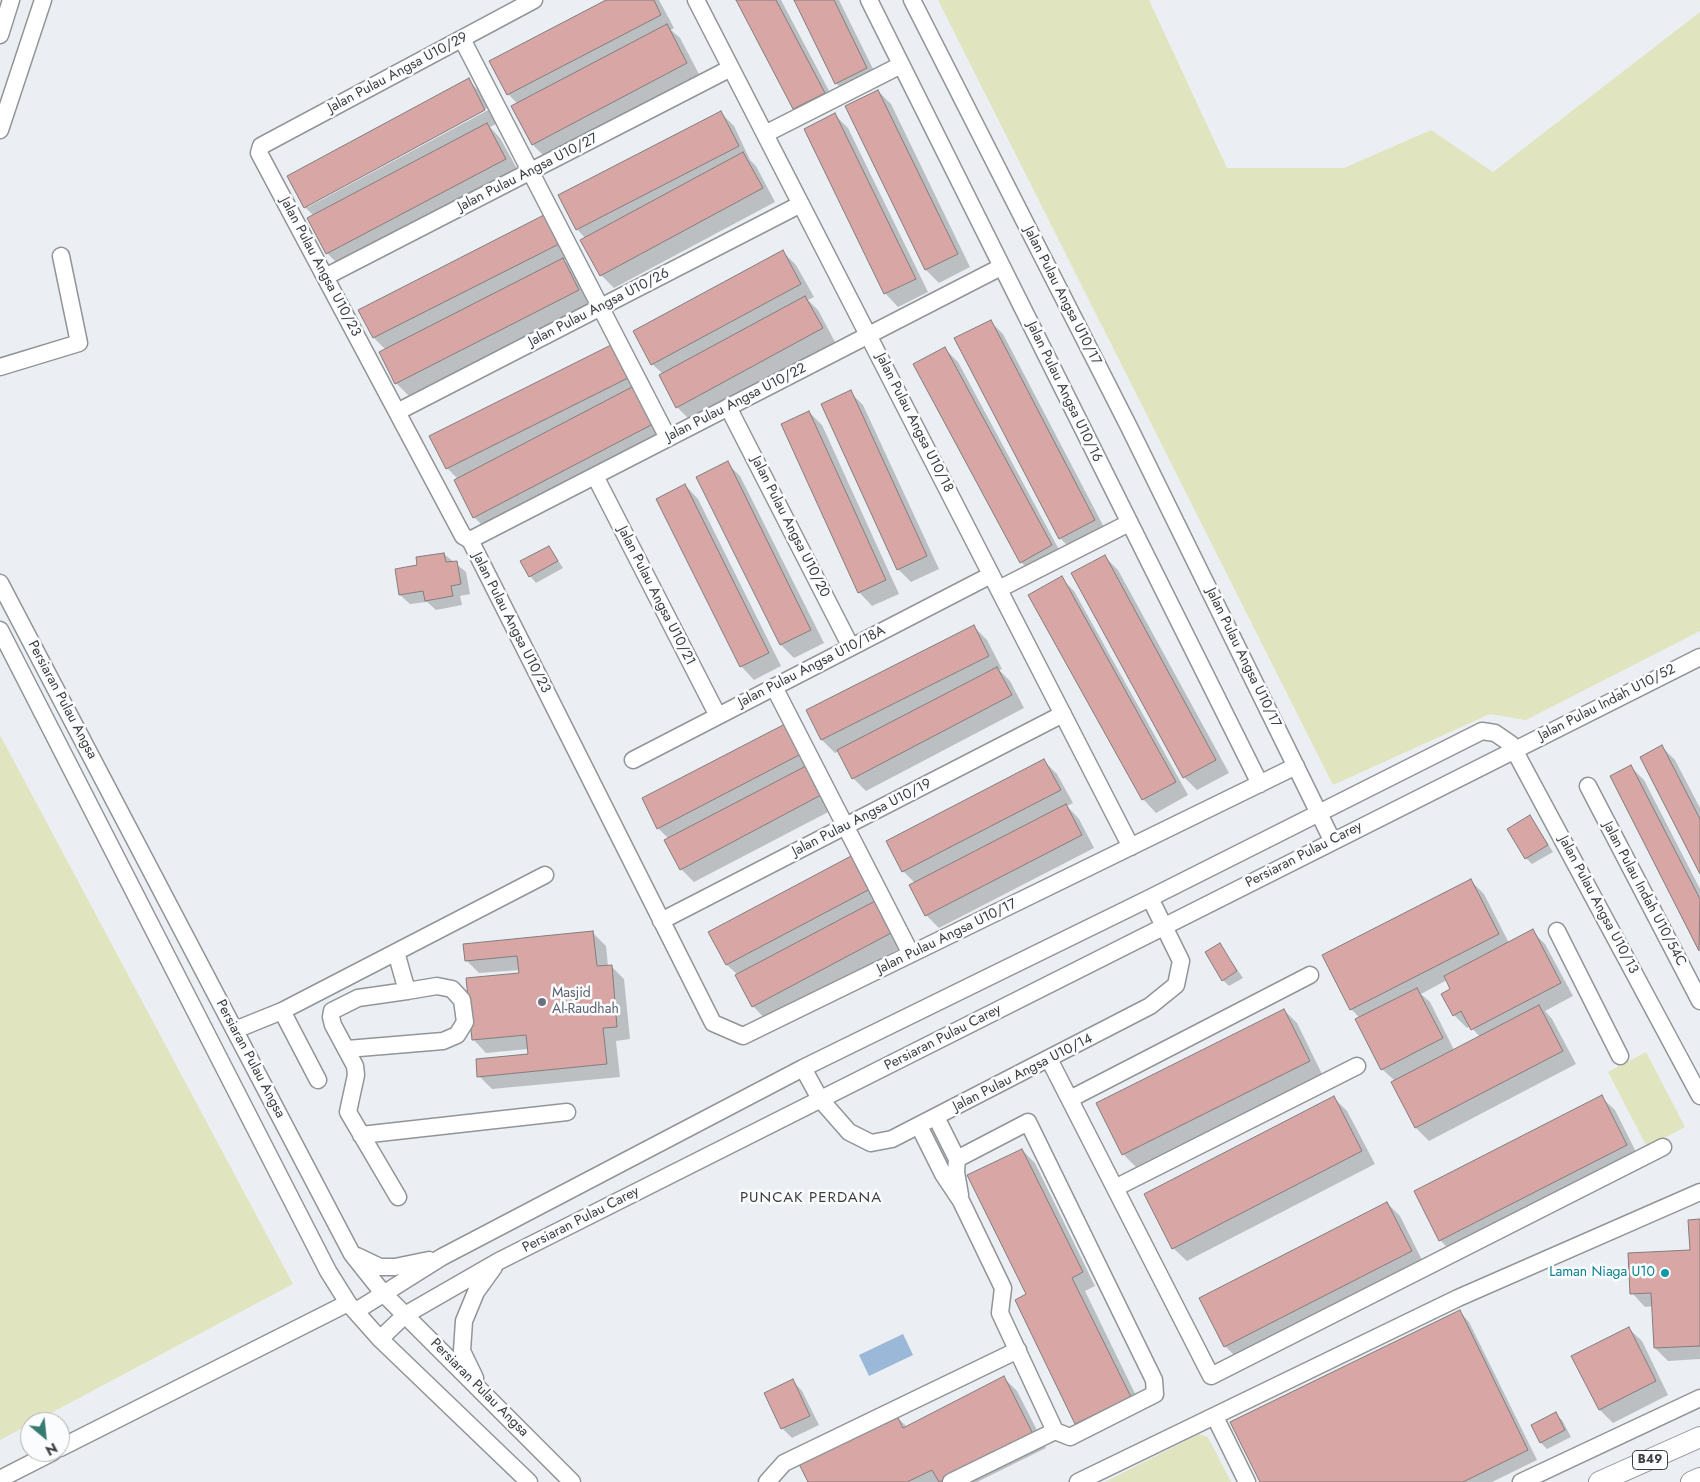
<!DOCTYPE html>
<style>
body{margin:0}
#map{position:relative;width:1700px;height:1482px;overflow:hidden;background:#ebeff3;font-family:Jost,sans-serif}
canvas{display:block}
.north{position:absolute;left:20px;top:1412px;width:50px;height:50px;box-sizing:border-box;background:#fafcfe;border:1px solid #aeb0b1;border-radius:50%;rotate:152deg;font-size:14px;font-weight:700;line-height:20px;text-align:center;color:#3b3d3e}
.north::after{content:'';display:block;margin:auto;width:18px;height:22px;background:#367b70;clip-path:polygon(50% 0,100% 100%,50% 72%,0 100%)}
</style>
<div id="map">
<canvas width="1700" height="1482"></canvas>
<div class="north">N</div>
</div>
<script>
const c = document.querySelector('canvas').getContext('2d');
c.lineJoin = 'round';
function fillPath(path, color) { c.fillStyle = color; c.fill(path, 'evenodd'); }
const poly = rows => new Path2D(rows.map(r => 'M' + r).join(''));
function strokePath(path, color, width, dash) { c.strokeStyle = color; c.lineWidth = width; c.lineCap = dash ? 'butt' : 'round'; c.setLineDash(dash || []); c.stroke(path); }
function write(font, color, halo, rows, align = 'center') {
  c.font = font + ' Jost,sans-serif'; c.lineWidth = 5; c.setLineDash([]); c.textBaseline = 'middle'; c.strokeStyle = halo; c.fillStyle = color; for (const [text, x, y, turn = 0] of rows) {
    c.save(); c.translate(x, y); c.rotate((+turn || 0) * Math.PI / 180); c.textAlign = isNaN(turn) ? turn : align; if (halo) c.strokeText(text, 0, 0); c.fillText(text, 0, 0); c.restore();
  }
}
fillPath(poly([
 [938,0,1149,0,1227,168,1344,168,1431,130,1493,172,1700,12,1700,631,1526,720,1490,714,1333,785],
 [0,735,293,1284,34,1422,30,1422,30,1424,0,1440],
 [1646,1052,1685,1127,1647,1147,1608,1072],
 [1199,1434,1208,1437,1231,1482,1105,1482]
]), '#e0e4bf');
fillPath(poly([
 [903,1334,913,1355,869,1376,859,1355]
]), '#9bb8d9');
fillPath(poly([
 [609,0,659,0,674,28,671,30,680,38,700,76,546,158,533,145,513,107,518,104,508,94],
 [737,0,781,0,837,106,807,122,794,108],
 [795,0,839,0,879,81,849,96,836,83],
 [468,80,481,93,489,107,308,204,308,207,490,109,498,123,490,127,500,138,519,172,340,266,327,253,309,218,314,216,305,207,289,177],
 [878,91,891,104,970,267,939,283,926,270],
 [721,113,734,126,750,160,756,166,775,202,614,288,601,275,585,238,577,229],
 [835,115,848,128,928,292,898,307,885,293,805,130],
 [544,216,571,257,564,260,576,272,592,303,409,396,396,383,386,350,374,338,360,310],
 [783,252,796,265,814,297,808,300,818,310,835,342,690,420,677,407,663,374,652,364],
 [990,321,1003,334,1107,533,1073,551,1060,538],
 [613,345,666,437,487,530,474,517,458,479,447,468],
 [944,348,958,362,1064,559,1034,575,1021,562],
 [850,392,863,405,939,569,911,582,898,569],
 [809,412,822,425,899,594,872,606,859,592],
 [727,463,740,476,824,643,794,658,781,645,698,477],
 [685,485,698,499,781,666,754,680,741,666],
 [549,547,563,568,536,583,530,576],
 [444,554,466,572,470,594,460,596,462,605,436,610,427,602,410,604,400,595,418,566],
 [1105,557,1118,570,1229,773,1197,790,1184,777],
 [1061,578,1074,591,1188,795,1156,813,1143,799,1030,595],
 [974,627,987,640,1002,669,999,670,1010,681,1024,708,866,791,853,778,839,751,835,753,822,740,807,711],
 [785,726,834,809,694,882,681,869,669,839,658,828],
 [1662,747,1675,760,1700,808,1700,872],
 [1044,761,1057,774,1073,803,1067,806,1079,819,1094,848,939,928,926,915,915,883,903,871,888,842],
 [1631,767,1644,780,1700,889,1700,950,1612,777],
 [1530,816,1553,852,1532,864,1526,858],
 [852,857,906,945,766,1020,753,1006,738,975,727,965,710,933],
 [1471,881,1484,894,1509,943,1532,931,1545,944,1573,996,1545,1011,1552,1019,1576,1064,1429,1141,1416,1128,1395,1081,1382,1069,1360,1018,1351,1009,1324,956],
 [1447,980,1452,990,1454,1015,1467,1028,1470,1026,1480,1037,1454,1050,1430,1002,1421,994],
 [593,933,606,946,608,966,611,966,624,979,630,1039,616,1041,620,1077,492,1089,479,1076,529,1055,528,1049,486,1053,473,1039,520,974,520,970,479,973,466,960],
 [1220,945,1243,978,1229,986,1223,980],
 [1284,1010,1297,1023,1322,1074,1136,1167,1123,1154],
 [1601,1097,1615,1110,1639,1158,1453,1253,1440,1240],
 [1334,1098,1347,1111,1375,1164,1187,1261,1173,1248,1146,1195],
 [1022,1150,1035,1163,1095,1286,1085,1291,1143,1410,1090,1436,1076,1423,1027,1295],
 [1387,1203,1400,1216,1424,1264,1238,1359,1225,1346],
 [1700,1220,1700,1359,1668,1361,1655,1348,1653,1306,1645,1307,1632,1293,1691,1251],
 [1460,1312,1469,1322,1537,1460,1492,1482,1261,1482],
 [1628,1328,1642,1341,1668,1395,1613,1423,1600,1410,1573,1356],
 [1004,1378,1017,1391,1046,1448,977,1482,810,1482,896,1416,907,1427],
 [793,1381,802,1391,819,1425,792,1438,782,1428],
 [1555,1414,1562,1420,1571,1437,1547,1449,1541,1443,1532,1426]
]), '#0003');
const building = poly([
 [606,0,654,0,661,15,507,95,489,61,606,0],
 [736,0,776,0,825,93,793,109,736,0],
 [794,0,834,0,867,68,835,84,794,0],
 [667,24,687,63,532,145,511,106,667,24],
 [469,78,485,110,304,208,287,176,469,78],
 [878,90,958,254,925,270,845,106,878,90],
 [721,111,739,146,576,230,558,195,721,111],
 [835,113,916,279,884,294,804,129,835,113],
 [487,123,506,159,326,254,307,218,487,123],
 [743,152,763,188,600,276,580,240,743,152],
 [544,215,559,244,373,338,358,310,544,215],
 [783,250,801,284,651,365,633,331,783,250],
 [563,258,579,290,395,384,379,352,563,258],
 [805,296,823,328,676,408,659,375,805,296],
 [991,320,1095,520,1059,539,954,338,991,320],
 [613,344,630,377,446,469,429,436,613,344],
 [945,347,1052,545,1020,563,913,364,945,347],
 [634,386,653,424,473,518,454,480,634,386],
 [851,390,927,556,897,570,821,404,851,390],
 [809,411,886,580,858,593,781,424,809,411],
 [728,461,811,630,780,645,696,477,728,461],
 [685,484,769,653,740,667,656,499,685,484],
 [549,546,558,561,529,577,520,561,549,546],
 [444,553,446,562,457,561,461,584,451,586,453,596,425,601,423,591,399,595,395,569,417,565,416,557,444,553],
 [1105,555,1216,760,1183,778,1071,573,1105,555],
 [1062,576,1176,782,1142,800,1028,595,1062,576],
 [974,625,989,656,821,740,806,710,974,625],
 [997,667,1012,695,852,779,837,750,997,667],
 [785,724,801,754,657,829,642,798,785,724],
 [1662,745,1700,819,1700,874,1640,757,1662,745],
 [1044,759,1061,790,902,872,886,841,1044,759],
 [1631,765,1700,899,1699,951,1610,776,1631,765],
 [806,766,821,795,680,870,664,840,806,766],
 [1066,804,1082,835,925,916,909,885,1066,804],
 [1530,815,1548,845,1525,859,1507,829,1530,815],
 [853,855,870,889,726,965,708,932,853,855],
 [1471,879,1499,934,1350,1010,1322,955,1471,879],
 [877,900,893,932,752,1007,735,975,877,900],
 [1533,929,1561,983,1471,1030,1461,1011,1453,1016,1441,994,1450,989,1444,976,1533,929],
 [593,931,597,966,612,965,617,1027,603,1028,607,1064,477,1077,476,1059,528,1054,526,1035,472,1040,466,978,519,973,517,956,465,961,463,944,593,931],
 [1220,943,1237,971,1222,981,1205,952,1220,943],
 [1417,988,1443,1038,1381,1070,1355,1019,1417,988],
 [1539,1005,1563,1051,1415,1128,1391,1082,1539,1005],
 [1284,1009,1310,1061,1122,1155,1096,1103,1284,1009],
 [1602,1095,1627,1145,1439,1241,1414,1191,1602,1095],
 [1334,1096,1362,1151,1172,1249,1144,1194,1334,1096],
 [1022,1149,1083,1272,1072,1278,1131,1397,1075,1424,1015,1300,1026,1294,967,1175,1022,1149],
 [1387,1202,1412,1251,1224,1347,1199,1298,1387,1202],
 [1700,1219,1700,1346,1654,1348,1651,1293,1630,1294,1628,1253,1690,1250,1688,1220,1700,1219],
 [1460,1310,1528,1450,1463,1482,1260,1482,1230,1422,1460,1310],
 [1629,1327,1656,1381,1599,1410,1571,1356,1629,1327],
 [1004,1376,1033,1434,939,1482,932,1470,907,1482,808,1482,799,1464,896,1414,903,1428,1004,1376],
 [793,1379,810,1416,781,1429,764,1393,793,1379],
 [1556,1412,1565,1430,1540,1443,1531,1425,1556,1412]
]);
fillPath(building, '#d8a7a5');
strokePath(building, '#827c7c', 1);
const minor = poly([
 [534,0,261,146,259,153,463,536,470,540,713,1023,743,1036,1296,766],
 [696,0,1131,847],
 [869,0,1260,784],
 [912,0,1129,427,1332,840],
 [0,35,11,0],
 [462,39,668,438],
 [0,130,43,0],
 [765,134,901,65],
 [325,277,731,68],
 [0,367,79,343,61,256],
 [728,407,851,647],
 [397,412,801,204],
 [595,476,718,716],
 [470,540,1001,267],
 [0,583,352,1254,383,1293,572,1482],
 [999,589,1129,523],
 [0,630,328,1271,348,1303,380,1339,529,1482],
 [774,687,911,954],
 [633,760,991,575],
 [1588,786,1700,1001],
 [661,921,1063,714],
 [1557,931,1620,1056],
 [396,952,407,991,358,998,332,1011,331,1017,333,1025,355,1066,356,1075,348,1112,398,1197],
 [282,1011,318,1080],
 [235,1030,282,1011,545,875],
 [347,1049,443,1041,457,1035,465,1022,462,1000,452,989,437,986,407,991],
 [1049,1059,1211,1376,1663,1147],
 [803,1068,820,1099,849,1132,871,1143,892,1139,1150,1006,1176,985,1181,961,1150,898],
 [1070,1099,1310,975],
 [936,1117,957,1159,956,1172,960,1195],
 [919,1126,943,1174,961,1201,1003,1288,1000,1313,1055,1431,1070,1437,1155,1394,1154,1380,1028,1122,957,1159],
 [361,1135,567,1112],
 [1115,1188,1357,1066],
 [357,1256,380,1267,395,1267,429,1260],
 [356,1311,442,1257,803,1068,1150,898,1482,731,1495,733,1511,744,1700,1096],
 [380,1339,405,1315,499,1261,1700,657],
 [475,1378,462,1351,464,1321,476,1292,494,1267],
 [1215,1417,1247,1482],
 [60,1448,348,1303],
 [0,1479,53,1452],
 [767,1482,784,1463,1018,1350],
 [951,1482,1055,1431],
 [1078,1482,1458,1298,1700,1192],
 [1521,1482,1700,1398]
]);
const major = poly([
 [1599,1482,1700,1437],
 [1691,1482,1700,1478]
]);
strokePath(minor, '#919598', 19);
strokePath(major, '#919598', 22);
strokePath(minor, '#fff', 16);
strokePath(major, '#fff', 20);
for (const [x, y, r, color] of [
 [542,1002,5,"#6b7280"],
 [1665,1273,5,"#0f9aa8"]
]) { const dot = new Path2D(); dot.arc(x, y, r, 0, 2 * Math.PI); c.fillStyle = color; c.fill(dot); strokePath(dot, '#fafcfe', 2); }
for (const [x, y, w] of [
 [1650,1460,35]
]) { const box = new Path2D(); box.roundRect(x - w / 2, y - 9.5, w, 19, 4); c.fillStyle = '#fafcfe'; c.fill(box); strokePath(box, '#3b3d3e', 1); }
write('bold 12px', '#3b3d3e', null, [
 ["B49",1650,1460]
]);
write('14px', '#3b3d3e', '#fafcfe', [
 ["Jalan Pulau Angsa U10/29",398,73,-28],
 ["Jalan Pulau Angsa U10/27",528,173,-27],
 ["Jalan Pulau Angsa U10/23",320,267,62],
 ["Jalan Pulau Angsa U10/17",1062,296,63],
 ["Jalan Pulau Angsa U10/26",599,308,-27],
 ["Jalan Pulau Angsa U10/16",1064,392,64],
 ["Jalan Pulau Angsa U10/22",736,403,-27],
 ["Jalan Pulau Angsa U10/18",914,423,63],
 ["Jalan Pulau Angsa U10/20",790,527,63],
 ["Jalan Pulau Angsa U10/21",656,596,63],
 ["Jalan Pulau Angsa U10/23",511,623,63],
 ["Jalan Pulau Angsa U10/17",1243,658,64],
 ["Jalan Pulau Angsa U10/18A",812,667,-27],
 ["Persiaran Pulau Angsa",62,700,62],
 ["Jalan Pulau Indah U10/52",1607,703,-27],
 ["Jalan Pulau Angsa U10/19",862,818,-27],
 ["Persiaran Pulau Carey",1304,855,-27],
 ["Jalan Pulau Indah U10/54C",1644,894,62],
 ["Jalan Pulau Angsa U10/13",1598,905,62],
 ["Jalan Pulau Angsa U10/17",947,937,-26],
 ["Persiaran Pulau Carey",943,1038,-27],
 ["Persiaran Pulau Angsa",250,1059,62],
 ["Jalan Pulau Angsa U10/14",1023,1073,-27],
 ["Persiaran Pulau Carey",581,1220,-27],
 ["Persiaran Pulau Angsa",479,1388,45]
]);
write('14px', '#5b616d', '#fafcfe', [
 ["Masjid",552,994],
 ["Al-Raudhah",552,1010]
], 'left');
write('14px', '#0d838f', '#fafcfe', [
 ["Laman Niaga U10",1655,1273]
], 'right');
c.letterSpacing = '1px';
write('15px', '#3b3d3e', '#fafcfe', [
 ["PUNCAK PERDANA",811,1198]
]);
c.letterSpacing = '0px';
</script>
